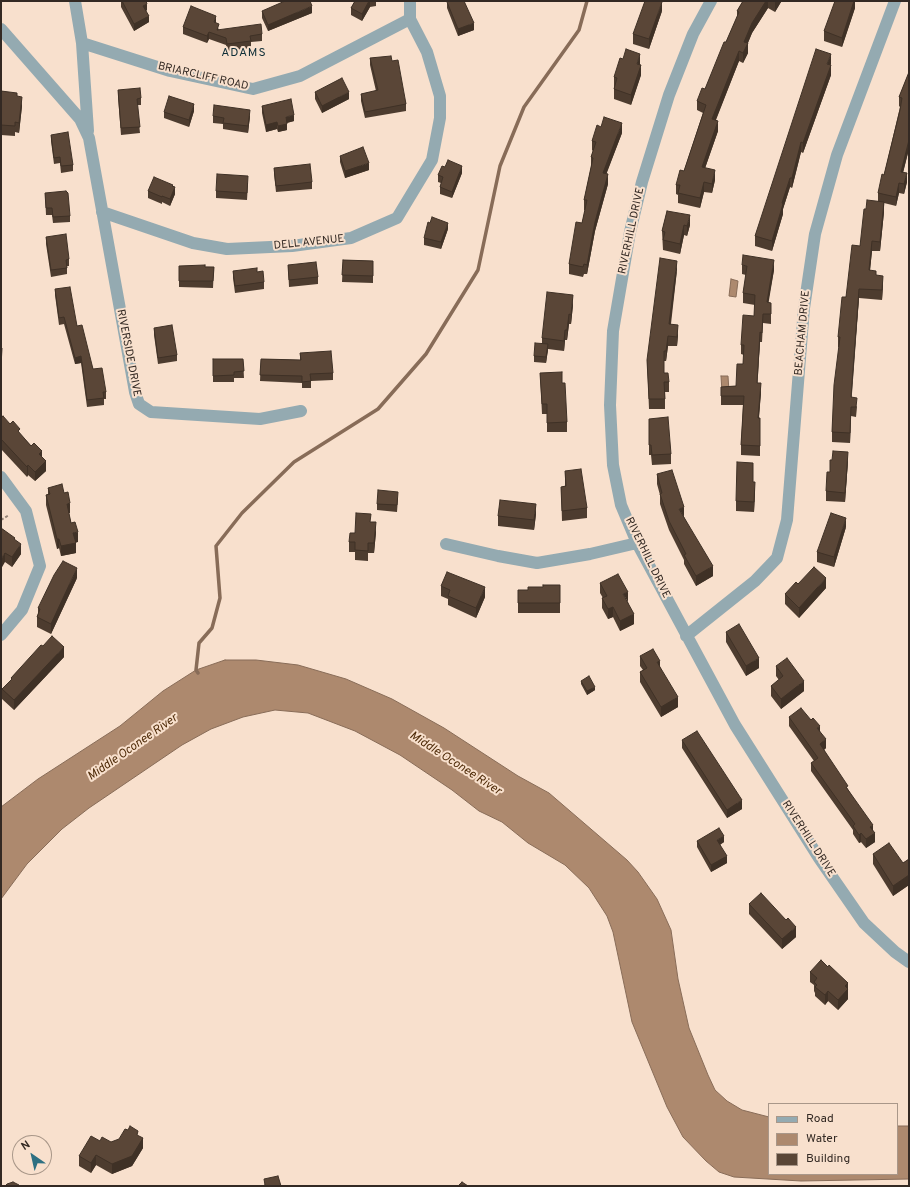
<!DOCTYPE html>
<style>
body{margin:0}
#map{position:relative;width:910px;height:1187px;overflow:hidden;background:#f8e0cd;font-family:Overpass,sans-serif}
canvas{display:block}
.frame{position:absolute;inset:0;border:2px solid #332923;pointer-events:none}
.legend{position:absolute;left:768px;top:1103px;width:130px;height:72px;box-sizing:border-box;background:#f8e0cd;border:1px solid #a99789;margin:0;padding:5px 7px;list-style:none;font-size:12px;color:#332923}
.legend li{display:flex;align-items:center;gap:8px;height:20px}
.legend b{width:20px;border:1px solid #a99789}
.north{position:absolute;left:12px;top:1135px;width:40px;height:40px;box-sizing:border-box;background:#f8e0cd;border:1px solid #a99789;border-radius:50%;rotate:326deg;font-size:11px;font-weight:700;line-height:16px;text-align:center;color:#332923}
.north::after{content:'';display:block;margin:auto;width:14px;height:18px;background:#2e7082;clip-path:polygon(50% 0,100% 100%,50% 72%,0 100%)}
</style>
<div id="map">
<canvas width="910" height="1187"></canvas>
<div class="frame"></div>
<ul class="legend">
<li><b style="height:5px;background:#94aab1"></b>Road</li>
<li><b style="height:11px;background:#ad896e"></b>Water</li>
<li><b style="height:11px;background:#5a4637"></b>Building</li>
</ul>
<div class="north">N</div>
</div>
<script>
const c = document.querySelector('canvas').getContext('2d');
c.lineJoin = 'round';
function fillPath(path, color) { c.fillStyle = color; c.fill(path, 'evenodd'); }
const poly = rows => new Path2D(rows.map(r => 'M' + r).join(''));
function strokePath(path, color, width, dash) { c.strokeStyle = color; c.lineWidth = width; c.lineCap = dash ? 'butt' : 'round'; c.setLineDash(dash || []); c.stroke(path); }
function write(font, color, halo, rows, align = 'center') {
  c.font = font + ' Overpass,sans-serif'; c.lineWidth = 4; c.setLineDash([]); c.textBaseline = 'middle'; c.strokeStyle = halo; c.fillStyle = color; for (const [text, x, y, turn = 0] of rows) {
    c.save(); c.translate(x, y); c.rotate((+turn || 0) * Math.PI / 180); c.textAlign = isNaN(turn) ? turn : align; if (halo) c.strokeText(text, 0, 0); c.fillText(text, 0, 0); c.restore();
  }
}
const water = poly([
 [731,279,738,281,736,297,729,296,731,279],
 [721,376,728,376,729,392,722,392,721,376],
 [225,660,256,660,298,665,346,679,392,699,444,728,518,776,549,793,627,860,638,872,657,899,671,930,678,979,689,1028,708,1075,715,1090,727,1101,742,1110,769,1117,769,1174,897,1174,897,1126,909,1126,909,1179,801,1181,734,1177,719,1172,706,1161,683,1137,667,1107,632,1022,613,932,607,916,589,888,565,865,528,843,502,822,479,811,452,790,400,755,355,731,308,713,275,710,243,717,211,729,182,745,89,808,62,829,27,864,1,899,1,807,38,779,120,726,163,691,196,670,225,660]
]);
fillPath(water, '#ad896e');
strokePath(water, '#886c58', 1);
strokePath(poly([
 [198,673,196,670,199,643,212,628,220,598,216,546,242,513,294,462,378,409,426,354,478,270,500,166,524,107,579,30,587,1]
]), '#886c58', 3.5);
strokePath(poly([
 [1,520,9,515]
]), '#948376', 2, [3, 2]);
strokePath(poly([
 [75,1,82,43,88,131],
 [711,1,693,34,669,95,642,182,630,232,613,331,610,405,613,465,621,505,637,543,735,725,819,858,864,923,895,952,909,962],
 [1,29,80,119,89,138,135,392,139,404,151,412,260,419,301,411],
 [82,43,170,71,253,89,300,76,410,19,410,1],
 [102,212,193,243,227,249,292,246,351,238,397,218,432,160,440,118,440,96,427,52,410,19],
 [1,477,26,511,40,566,22,610,1,635],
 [446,544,498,556,537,563,590,554,637,543],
 [686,636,755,581,777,558,787,520,804,308,815,234,837,155,895,1]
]), '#94aab1', 12);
fillPath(poly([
 [121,1,146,1,147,10,146,11,149,22,134,31,121,7],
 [355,1,376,1,376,6,370,7,362,21,351,15,351,8],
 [743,1,781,1,781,2,775,12,768,8,752,33,748,43,748,53,743,63,739,61,716,120,718,131,705,168,715,180,712,193,704,192,700,208,678,203,678,195,676,194,676,185,684,171,703,113,697,110,697,101,705,89,737,17,737,11],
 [855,1,855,8,842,47,824,41,824,31],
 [447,2,474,30,458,36,447,8],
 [262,11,312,13,268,31,262,18],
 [662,11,649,49,633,44,633,34],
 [216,23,219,30,262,34,262,41,251,42,251,48,227,51,226,45,209,39,207,43,183,34,183,27],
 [370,58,392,61,406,104,406,111,365,118,361,101,361,94,376,91,370,65],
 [640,64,641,75,631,105,614,99,614,77],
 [831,64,831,75,803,153,801,152,792,188,790,187,783,209,783,214,772,251,755,246,755,236],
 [909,72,909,149,903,172,907,182,904,194,899,193,896,206,884,203,884,212,880,251,872,251,870,270,876,275,883,285,882,300,859,298,851,397,857,407,856,417,851,416,850,443,832,442,832,432,839,347,838,347,838,337,846,297,860,246,866,209,878,201,878,193,884,175,900,107,899,106,899,97],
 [118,90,141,98,141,105,137,105,140,133,121,135,118,97],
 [1,91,17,96,22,106,19,133,15,132,15,136,1,135],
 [315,92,349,99,322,113,315,99],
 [262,106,294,121,287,123,287,130,278,132,277,129,266,132,262,113],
 [194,111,189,127,164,118,164,112],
 [213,116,250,116,248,133,223,129,223,124,213,123],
 [622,133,606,174,608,184,595,231,587,274,584,274,583,277,569,274,569,264,582,223,585,210,584,210,584,200,591,167,591,157,593,151,592,150,592,141],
 [51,135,73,165,73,171,61,173,60,163,54,164,51,141],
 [340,156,369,170,345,178,340,162],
 [274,168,312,182,312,189,276,192,274,174],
 [462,173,452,198,440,194,440,187,441,183,438,182,438,175],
 [248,183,247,200,216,198,216,191],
 [173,186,175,194,170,206,162,202,162,204,148,198,148,191],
 [45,193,70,216,70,222,53,223,52,215,46,215],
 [667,211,690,225,687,236,684,235,680,254,663,250,662,231],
 [448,229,441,249,424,245,424,238],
 [46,237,69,259,69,266,67,266,67,274,51,277,46,244],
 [343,260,373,261,373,283,342,282],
 [288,265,318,277,318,284,289,287],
 [742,265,774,270,768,302,771,312,771,324,763,323,762,342,760,342,757,383,761,392,759,418,760,426,760,456,741,455,741,445,743,405,721,405,721,387,736,386,743,364,744,355,741,354,741,345,754,316,755,305,743,303,743,293,746,275,742,274],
 [179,266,214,267,213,288,179,287],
 [677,270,671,324,678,335,677,346,668,346,666,361,664,361,664,373,669,382,669,392,665,392,665,409,649,409,647,360],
 [233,271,257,272,264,282,264,289,235,293,233,278],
 [55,289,77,326,93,369,106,392,106,399,104,399,104,405,87,407,81,363,75,364,64,324,59,325,55,295],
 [573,305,571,324,569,324,567,340,565,340,564,351,548,349,546,363,534,362,534,356,542,343,542,338],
 [154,328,177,355,177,361,158,364,154,335],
 [300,353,333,373,333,380,311,381,311,388,302,388,302,383,260,381,261,359,300,360],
 [213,359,243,359,244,378,234,378,234,382,213,382],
 [540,373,562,383,567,422,567,432,547,432,547,414,542,414],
 [1,418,20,434,42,457,46,471,35,481,28,475,27,477,1,449],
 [649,419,671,454,671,464,652,465,651,455,649,455],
 [848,461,845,502,826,501,826,491,830,472],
 [565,471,587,508,587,518,562,521,561,487,565,486],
 [657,474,684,517,713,576,696,586,684,564,684,560,669,530,660,504,660,495,657,484],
 [753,482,755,492,754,512,736,511,736,501],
 [48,488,64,493,70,513,69,513,71,523,78,542,76,542,76,553,61,556,59,548,57,549,46,505,46,495,48,494],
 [398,498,397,512,377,510,377,504],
 [536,514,534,530,498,526,498,516],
 [371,522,376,532,374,553,368,553,368,561,355,560,355,552,349,552,349,542,355,533],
 [846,527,834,567,817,562,817,552],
 [1,528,15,540,21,554,12,567,5,562],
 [77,578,51,634,37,627,37,617,38,614,38,608],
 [600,583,628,602,634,624,620,631,613,617,608,619,602,608,602,598,603,598,600,593],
 [798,584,826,588,799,618,785,604,785,594],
 [560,585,560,613,518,613,518,590,528,590,543,587],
 [441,586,485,597,476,618,448,605,448,599,441,596],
 [726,632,759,668,746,676,726,642],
 [43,646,64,657,14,710,2,699,2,689,11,681,11,678],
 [640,656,660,667,678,707,661,717,640,682,640,672,643,670,640,666],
 [776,666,804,691,781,709,771,696,771,686,779,680,776,676],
 [581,681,595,690,587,695,581,684],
 [789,717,820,731,826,748,824,750,873,830,875,842,866,848,861,842,859,843,853,834,853,830,811,771,811,763,814,761,789,726],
 [682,740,742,809,727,818,682,748],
 [697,841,724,842,720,845,727,863,711,872,697,847],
 [873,854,903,863,909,859,909,885,893,896,873,864],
 [749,904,786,920,796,937,782,949,749,914],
 [828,967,848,983,848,999,838,1010,828,1001,825,1005,815,996,815,993,814,991,814,985,810,982,810,972],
 [138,1136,143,1148,132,1166,112,1174,96,1165,91,1173,79,1166,79,1156,100,1141,111,1142]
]), '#4d3c2f');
fillPath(poly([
 [369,1,370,1,370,7,362,21,362,14],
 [766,1,768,1,768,8,752,33,744,52,744,42,752,23],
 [776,1,781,1,781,2,775,12,775,2],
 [854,1,855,1,855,8,842,47,842,38],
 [662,2,662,11,649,49,649,39],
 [147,4,147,10,143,12,143,6],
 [312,6,312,13,268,31,268,25],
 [149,16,149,22,134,31,134,24],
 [216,16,216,22,214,29,214,22],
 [474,23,474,30,458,36,458,29],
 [209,32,209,39,207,43,207,36],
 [748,43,748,53,743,63,743,53],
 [739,51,739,61,712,129,712,119],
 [640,54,640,64,637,74,637,64],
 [831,54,831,64,827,74,827,64],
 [641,65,641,75,631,105,631,95],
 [831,65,831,75,803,153,803,143],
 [349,92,349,99,322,113,322,106],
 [22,97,22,106,19,133,19,123],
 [194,104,194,111,189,127,189,120],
 [250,110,250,116,248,133,248,126],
 [294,115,294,121,286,123,286,117],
 [718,121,718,131,702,177,702,167],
 [277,122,277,129,266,132,266,125],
 [622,123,622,133,603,183,603,173],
 [287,124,287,130,278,132,278,126],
 [909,140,909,149,901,181,901,172],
 [801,142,801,152,792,188,792,178],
 [369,163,369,170,345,178,345,171],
 [462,166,462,173,452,198,452,192],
 [715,170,715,180,712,193,712,184],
 [907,173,907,182,904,194,904,184],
 [608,174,608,184,595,231,587,274,587,265,595,222],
 [790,178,790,187,783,209,783,214,772,251,772,241,782,203],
 [704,182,704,192,700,208,700,198],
 [899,183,899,193,896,206,896,197],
 [175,187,175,194,170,206,170,199],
 [884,202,884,212,880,251,880,242],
 [690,215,690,225,687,236,687,226],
 [448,223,448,229,441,249,441,242],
 [684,225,684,235,680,254,680,244],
 [872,241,872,251,869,280,869,270],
 [774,260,774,270,767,312,767,302],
 [677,261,677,270,669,334,669,324],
 [883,276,883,285,882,300,882,290],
 [859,289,859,298,851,407,851,397],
 [573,295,573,305,571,324,571,315],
 [569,314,569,324,567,340,567,330],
 [678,325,678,335,677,346,677,337],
 [565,330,565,340,564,351,564,341],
 [760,332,760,342,757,392,757,383],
 [668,336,668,346,666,361,666,351],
 [548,344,548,350,546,363,546,357],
 [2,348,2,358,1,376,1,366],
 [81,356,81,363,75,364,75,358],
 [761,383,761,392,758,427,758,418],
 [851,407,851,416,850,443,850,433],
 [42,451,42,461,39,454],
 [848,452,848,461,845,502,845,493],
 [46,461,46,471,35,481,35,472],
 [28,465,28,475,27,477,27,467],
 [755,482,755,492,754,512,754,502],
 [70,503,70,513,67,513,67,504],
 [536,504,536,514,534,530,534,520],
 [684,507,684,517,679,509],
 [846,518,846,527,834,567,834,557],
 [376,522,376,532,374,553,374,543],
 [78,532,78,542,73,543,73,533],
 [57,539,59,539,59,548,57,549],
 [76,543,76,553,61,556,61,546],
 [21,544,21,554,12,567,12,557],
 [5,553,5,562,1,569,1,559],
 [713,566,713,576,696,586,696,576],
 [77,568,77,578,51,634,51,624],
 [826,578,826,588,799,618,799,608],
 [485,587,485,597,476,618,476,608],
 [628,592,628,602,623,594],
 [613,607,613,617,608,619,608,609],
 [634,614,634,624,620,631,620,621],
 [64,647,64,657,14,710,14,700],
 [759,658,759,668,746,676,746,666],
 [660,661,660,671,657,662],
 [804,681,804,691,781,709,781,699],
 [595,687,595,690,587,695,587,691],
 [678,697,678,707,661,717,661,707],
 [820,726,820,734,817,728],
 [826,739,826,748,820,753,820,744],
 [742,800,742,809,727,818,727,810],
 [873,825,873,833,870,827],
 [861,833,861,842,859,843,859,835],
 [875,833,875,842,866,848,866,839],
 [724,836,724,842,717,846,717,840],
 [727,856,727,863,711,872,711,865],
 [909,875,909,885,893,896,893,886],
 [796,927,796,937,782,949,782,939],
 [848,983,848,999,838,1010,838,1000,845,986],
 [828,991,828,1001,825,1005,825,995],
 [143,1138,143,1148,132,1166,112,1174,112,1164],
 [96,1155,96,1165,91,1173,91,1163]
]), '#3f3126');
const building = poly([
 [122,1,146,1,147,4,143,6,149,16,134,24,122,1],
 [285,1,310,1,312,6,268,25,262,11,285,1],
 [355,1,369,1,362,14,351,8,355,1],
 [448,1,464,1,474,23,458,29,447,2,448,1],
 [645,1,661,1,662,2,649,39,633,34,645,1],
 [743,1,766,1,752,23,744,42,748,43,743,53,739,51,712,119,718,121,702,167,715,170,712,184,704,182,700,198,678,193,680,185,676,185,680,170,684,171,706,105,697,101,702,88,705,89,724,42,726,42,739,12,737,11,743,1],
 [835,1,854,1,842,38,824,31,835,1],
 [191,6,216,16,214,22,219,24,217,30,261,24,262,34,250,36,251,41,227,44,226,38,209,32,207,36,183,27,191,6],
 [626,49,640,54,637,64,641,65,631,95,614,89,617,78,614,77,620,58,623,59,626,49],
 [816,49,831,54,827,64,831,65,803,143,801,142,792,178,790,178,782,203,783,204,772,241,755,236,816,49],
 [391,56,392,61,398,60,406,104,365,112,361,94,378,90,370,58,391,56],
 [909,72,909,140,901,172,907,173,904,184,899,183,896,197,878,193,882,174,884,175,900,110,902,98,899,97,909,72],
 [342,78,349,92,322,106,315,92,342,78],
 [140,88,141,98,137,99,140,127,121,128,118,90,140,88],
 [1,91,17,93,17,96,22,97,19,123,15,122,15,126,1,125,1,91],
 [169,96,194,104,189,120,164,112,169,96],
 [291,99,294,115,286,117,287,124,278,126,277,122,266,125,262,106,291,99],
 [214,105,250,110,248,126,223,123,224,118,213,116,214,105],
 [604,117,622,123,603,173,608,174,595,222,587,265,584,264,583,267,569,264,576,222,582,223,587,200,584,200,593,158,591,157,596,142,592,141,597,125,601,127,604,117],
 [68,132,73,165,61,166,60,157,54,158,51,135,68,132],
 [363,147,369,163,345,171,340,156,363,147],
 [448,160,462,166,452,192,440,187,443,177,438,175,442,166,445,167,448,160],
 [310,164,312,182,276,186,274,168,310,164],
 [217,174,248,176,247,193,216,191,217,174],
 [154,177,173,185,172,186,175,187,170,199,162,196,162,197,148,191,154,177],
 [66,191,68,193,70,216,53,217,52,208,46,208,45,193,66,191],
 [867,200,884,202,880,242,872,241,869,270,876,271,876,275,883,276,882,290,859,289,851,397,857,398,856,407,851,407,850,433,832,432,834,385,840,337,838,337,842,297,846,297,852,245,860,246,864,209,866,209,867,200],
 [667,211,690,215,687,226,684,225,680,244,663,240,665,232,662,231,667,211],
 [432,217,448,223,441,242,424,238,428,222,430,223,432,217],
 [66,234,69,259,66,260,67,268,51,270,46,237,66,234],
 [743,255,774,260,767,302,771,303,771,314,763,314,762,333,760,332,757,383,761,383,758,418,760,418,760,446,741,445,744,396,721,396,721,387,736,386,737,364,743,364,744,345,741,345,743,315,754,316,755,295,743,293,747,266,742,265,743,255],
 [660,258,677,261,669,324,678,325,677,337,668,336,666,351,664,351,664,373,668,373,669,382,664,382,665,399,649,399,647,360,660,258],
 [343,260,373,261,373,276,342,275,343,260],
 [316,262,318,277,289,280,288,265,316,262],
 [205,265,205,267,214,267,213,281,179,281,179,266,205,265],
 [257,268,257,272,263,271,264,282,235,286,233,271,257,268],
 [70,287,77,326,82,325,93,369,102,368,106,392,103,392,104,398,87,400,81,356,75,358,64,317,59,318,55,289,70,287],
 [547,292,573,295,571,315,569,314,567,330,565,330,564,341,542,338,547,292],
 [172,325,177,355,158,358,154,328,172,325],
 [535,343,548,344,546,357,534,356,535,343],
 [1,348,2,348,1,366,1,348],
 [331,351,333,373,310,374,311,381,302,382,302,376,260,375,261,359,301,360,300,353,331,351],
 [213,359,243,359,244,371,234,372,234,375,213,376,213,359],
 [562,372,562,383,565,383,567,422,547,423,547,404,542,404,540,373,562,372],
 [3,416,10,424,13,421,20,429,18,431,31,446,34,443,42,451,39,454,46,461,35,472,28,465,27,467,1,439,1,418,3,416],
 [668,417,671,454,652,455,651,445,649,445,649,419,668,417],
 [833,451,848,452,845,493,826,491,827,472,830,472,830,460,832,460,833,451],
 [737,462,753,463,753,482,755,482,754,502,736,501,737,462],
 [581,469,587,508,562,511,561,487,566,486,565,471,581,469],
 [672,470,684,507,679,509,713,566,696,576,684,555,686,554,669,521,660,494,662,493,657,474,672,470],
 [62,484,64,493,68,492,70,503,67,504,71,523,75,522,78,532,73,533,76,543,61,546,59,539,57,539,46,495,50,494,48,488,62,484],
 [378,490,398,492,397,505,377,504,378,490],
 [500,500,536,504,534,520,498,516,500,500],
 [356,513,371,514,370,522,376,522,374,543,368,543,368,551,355,550,355,542,349,542,350,533,355,533,356,513],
 [831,513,846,518,834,557,817,552,831,513],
 [1,528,15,538,14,539,21,544,12,557,5,553,1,559,1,528],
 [63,561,77,568,51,624,37,617,40,609,38,608,54,575,63,561],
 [814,567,826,578,799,608,785,594,796,582,798,584,814,567],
 [447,572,485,587,476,608,448,596,450,590,441,586,447,572],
 [618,574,628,592,623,594,634,614,620,621,613,607,608,609,602,598,607,596,600,583,618,574],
 [543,585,560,585,560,603,518,603,518,590,528,590,528,587,543,587,543,585],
 [739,624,759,658,746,666,726,632,739,624],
 [52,636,64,647,14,700,2,689,12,679,11,678,41,645,43,646,52,636],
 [653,649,660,661,657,662,678,697,661,707,640,672,647,668,640,656,653,649],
 [787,658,804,681,781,699,771,686,783,676,776,666,787,658],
 [589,676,595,687,587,691,581,681,589,676],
 [801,708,811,720,813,718,820,726,817,728,826,739,820,744,848,786,846,787,873,825,870,827,875,833,866,839,861,833,859,835,853,826,855,824,811,763,818,758,789,717,801,708],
 [697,731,742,800,727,810,682,740,697,731],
 [719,828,724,836,717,840,727,856,711,865,697,841,719,828],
 [889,843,903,863,909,859,909,875,893,886,873,854,889,843],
 [761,893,786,920,788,918,796,927,782,939,749,904,761,893],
 [821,960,828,967,829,965,848,983,845,986,848,989,838,1000,828,991,825,995,815,987,817,985,814,982,817,978,810,972,821,960],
 [130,1126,138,1131,137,1135,143,1138,132,1156,112,1164,96,1155,91,1163,79,1156,91,1136,100,1141,102,1137,111,1142,119,1139,125,1129,128,1130,130,1126],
 [278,1176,281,1186,262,1186,265,1185,264,1179,278,1176],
 [13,1182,19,1185,19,1186,5,1186,7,1184,13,1182],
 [462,1182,468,1186,458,1186,462,1182]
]);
fillPath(building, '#5a4637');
strokePath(building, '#3f3126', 1);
write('11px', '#332923', '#f8e0cd', [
 ["BRIARCLIFF ROAD",203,77,13],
 ["RIVERHILL DRIVE",632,231,-78],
 ["DELL AVENUE",309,243,-6],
 ["BEACHAM DRIVE",803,333,-85],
 ["RIVERSIDE DRIVE",128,353,79],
 ["RIVERHILL DRIVE",647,558,64],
 ["RIVERHILL DRIVE",808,839,57]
]);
c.letterSpacing = '1px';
write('12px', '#0e2e37', '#f8e0cd', [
 ["ADAMS",244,54]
]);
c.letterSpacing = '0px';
write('italic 12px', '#4e2a07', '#f8e0cd', [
 ["Middle Oconee River",133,748,-35],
 ["Middle Oconee River",455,764,33]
]);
</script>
